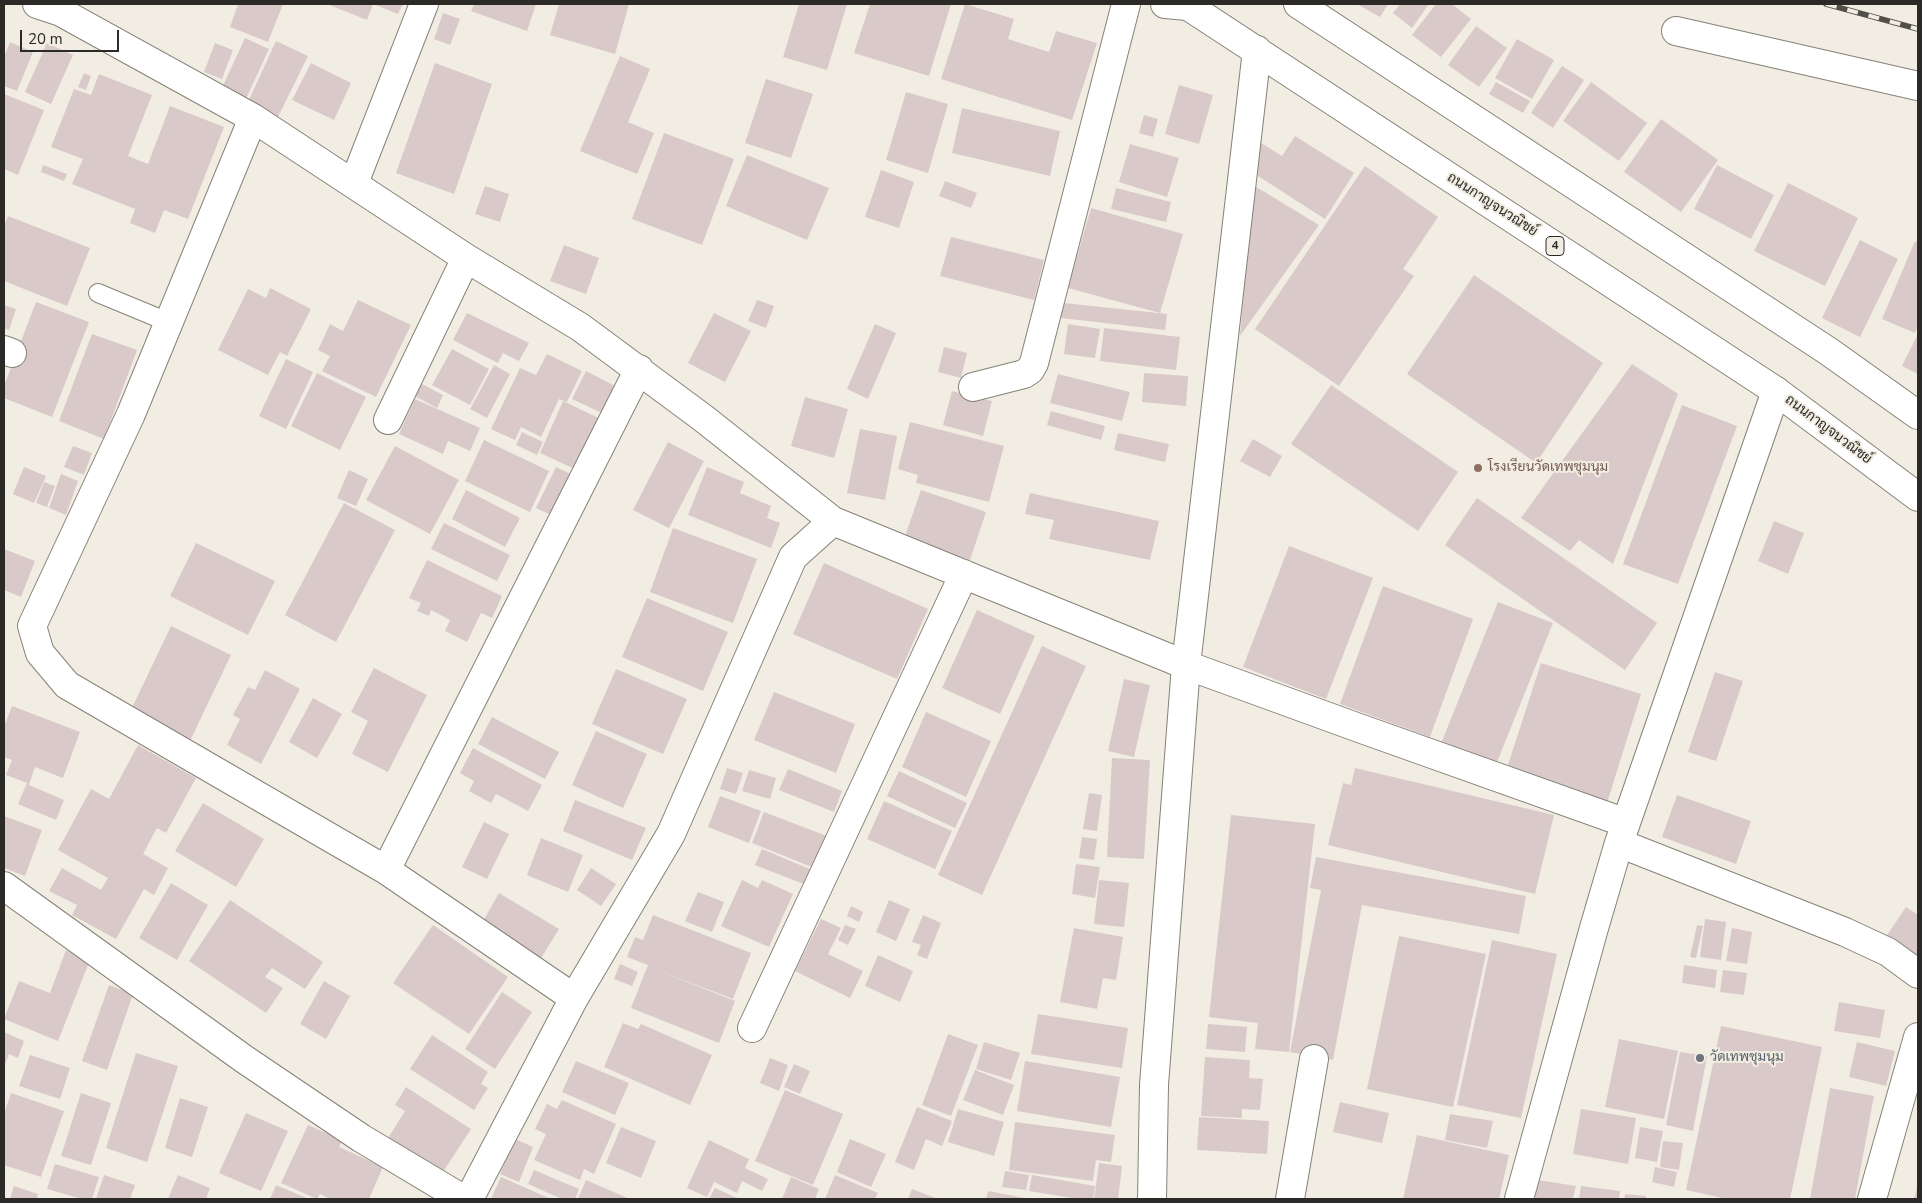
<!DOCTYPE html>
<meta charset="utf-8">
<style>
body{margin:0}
#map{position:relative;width:1922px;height:1203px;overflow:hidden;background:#f2ede2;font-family:"Nunito Sans",sans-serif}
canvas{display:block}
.frame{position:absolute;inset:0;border:5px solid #2c2a26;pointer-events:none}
.scale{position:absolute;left:20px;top:30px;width:99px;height:22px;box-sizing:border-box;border:2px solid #2c2a26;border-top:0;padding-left:6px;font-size:15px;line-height:18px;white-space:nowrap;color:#2c2a26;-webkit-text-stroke:4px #f2ede2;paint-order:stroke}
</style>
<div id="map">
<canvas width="1922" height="1203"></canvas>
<div class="frame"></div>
<div class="scale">20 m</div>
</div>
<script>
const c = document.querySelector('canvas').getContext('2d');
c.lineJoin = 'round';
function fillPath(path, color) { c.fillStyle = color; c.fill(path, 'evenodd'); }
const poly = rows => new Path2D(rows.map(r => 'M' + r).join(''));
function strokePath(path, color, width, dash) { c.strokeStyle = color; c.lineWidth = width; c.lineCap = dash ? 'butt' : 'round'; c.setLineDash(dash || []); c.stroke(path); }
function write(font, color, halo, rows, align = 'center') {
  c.font = font + ' "Nunito Sans",Sarabun,sans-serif'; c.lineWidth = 4; c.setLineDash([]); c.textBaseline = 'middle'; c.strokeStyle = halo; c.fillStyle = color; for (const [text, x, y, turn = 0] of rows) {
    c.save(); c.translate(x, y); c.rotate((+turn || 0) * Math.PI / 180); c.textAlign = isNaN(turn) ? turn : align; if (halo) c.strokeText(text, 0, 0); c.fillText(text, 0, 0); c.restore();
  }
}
fillPath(poly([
 [238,4,283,4,268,42,230,27],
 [327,4,403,4,398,14,373,4,367,20],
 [474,4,536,4,527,31,471,11],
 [559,4,629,4,615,54,550,35],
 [799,4,847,4,827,70,783,57],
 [870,4,951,4,929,76,854,53],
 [965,4,1014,19,1008,39,1049,52,1056,31,1097,43,1072,120,941,79],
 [1357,4,1388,4,1380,17],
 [1400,4,1429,4,1412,28,1393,13],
 [1436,4,1452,4,1471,19,1441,57,1412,35],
 [443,13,460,19,450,45,434,39],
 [1476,26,1507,48,1479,87,1448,65],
 [245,38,269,49,245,101,221,90],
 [1517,39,1554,60,1532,99,1495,78],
 [276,41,308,56,277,119,247,104],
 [10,42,33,52,17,91,4,86,4,57],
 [47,43,73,55,51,104,25,92],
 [215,43,233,50,222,79,204,72],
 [620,56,650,69,628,122,654,133,637,174,580,151],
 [311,63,351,83,334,120,292,100],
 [435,63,492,84,454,194,396,173],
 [1562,66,1584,80,1553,128,1531,113],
 [84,73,91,76,86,90,78,87],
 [99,74,152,95,128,156,148,164,170,106,224,127,188,219,164,210,155,233,130,223,135,209,72,184,83,159,51,147,74,89,91,95],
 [766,79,813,94,791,158,745,143],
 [1496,82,1530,101,1523,113,1489,94],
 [1591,82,1647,123,1619,161,1563,121],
 [1179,85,1213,95,1199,144,1165,134],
 [906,92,948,104,928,173,886,160],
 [4,94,44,110,18,175,4,169],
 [962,108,1060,131,1050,176,952,153],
 [1144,115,1158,119,1153,137,1139,133],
 [1661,119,1718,160,1681,212,1624,172],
 [664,133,734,159,702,245,632,219],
 [1295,136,1354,173,1325,219,1258,176,1258,141,1282,156],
 [1130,144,1179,158,1167,197,1119,182],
 [747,155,829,188,807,240,726,206],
 [43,165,67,174,64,181,41,172],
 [1717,165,1774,195,1751,239,1694,209],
 [1365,166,1438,217,1403,269,1414,276,1339,386,1255,329],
 [881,170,914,182,899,228,865,217],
 [945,181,977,193,971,208,939,196],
 [1788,183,1858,218,1825,286,1754,251],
 [1253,185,1319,225,1240,336],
 [485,186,509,194,500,222,475,214],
 [1116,188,1171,202,1166,222,1111,209],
 [1091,208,1183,234,1160,313,1068,288],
 [8,216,90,248,67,306,4,281,4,226],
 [951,237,1044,260,1034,300,940,276],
 [1860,240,1898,259,1860,337,1822,318],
 [1915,241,1918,243,1918,326,1915,333,1882,319],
 [564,245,599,258,586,294,550,281],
 [1474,275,1603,363,1536,463,1407,374],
 [270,288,311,309,287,356,280,352,268,375,218,350,248,289,266,298],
 [358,300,411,325,376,397,322,371,330,356,318,350,330,324,343,331],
 [757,300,774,306,766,328,748,321],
 [36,302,89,322,52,417,4,398,4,386],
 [1055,302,1167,314,1165,330,1053,317],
 [4,305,16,309,9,330,4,328],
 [467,313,529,343,519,361,503,353,498,363,453,340],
 [714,313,751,331,725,382,688,363],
 [875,324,896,333,868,399,847,389],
 [1068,324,1100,329,1095,358,1064,354],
 [1104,328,1180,337,1176,370,1100,361],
 [92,334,137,350,104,439,59,421],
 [1918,334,1918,374,1902,366],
 [944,347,967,353,961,378,938,372],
 [452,349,489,369,470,405,432,385],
 [547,354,582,371,567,402,559,399,541,437,521,427,515,440,491,429,520,368,536,375],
 [286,359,313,372,286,429,259,416],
 [1632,364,1678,394,1613,564,1579,540,1570,551,1521,518],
 [494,365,510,374,487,418,470,409],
 [586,371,617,387,604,414,572,399],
 [317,373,366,397,340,450,291,426],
 [1144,373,1188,376,1186,406,1142,402],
 [1058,374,1130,392,1122,421,1050,403],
 [420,383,443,395,437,408,413,395],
 [1331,385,1458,472,1418,531,1291,444],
 [952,391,992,401,983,436,943,425],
 [805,397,848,409,834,458,791,446],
 [415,399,480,428,470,451,448,441,443,454,399,434],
 [563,401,603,420,579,471,540,453],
 [1682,405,1737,426,1678,584,1623,564],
 [1051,411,1105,426,1101,440,1047,425],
 [910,422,1004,446,989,502,916,483,918,475,898,469],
 [860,429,897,436,885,500,847,493],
 [522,432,543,442,537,455,516,445],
 [1118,433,1169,444,1165,462,1114,450],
 [1253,439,1282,456,1270,477,1240,461],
 [484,440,549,471,530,512,465,481],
 [668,442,704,461,669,528,633,510],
 [73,446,92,453,84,475,64,467],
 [395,446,459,480,430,534,366,500],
 [24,467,46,476,34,503,13,494],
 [556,467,575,476,555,517,536,508],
 [707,467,744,482,740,493,771,506,767,518,780,523,771,548,688,515],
 [349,470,368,479,356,506,337,498],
 [61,474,78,481,66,515,49,508],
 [44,482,55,486,47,507,36,503],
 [466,490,520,518,505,547,452,519],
 [921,490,986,512,970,560,904,539],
 [1030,493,1159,521,1150,560,1049,539,1054,520,1025,514],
 [1477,498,1657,623,1625,670,1445,545],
 [344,503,395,530,336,642,285,615],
 [1774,521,1804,533,1788,574,1758,561],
 [444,523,510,555,497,581,431,549],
 [673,528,757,559,733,623,650,592],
 [196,543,275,581,248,635,170,596],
 [1289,546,1373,578,1326,699,1243,667],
 [4,549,35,561,21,597,4,590],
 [427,560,502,596,492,618,481,613,467,642,445,631,450,620,431,610,429,616,417,611,421,603,409,598],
 [824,563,928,609,897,679,793,634],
 [1383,586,1473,619,1430,737,1340,704],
 [647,598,728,632,703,691,622,657],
 [1498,602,1553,623,1495,767,1440,746],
 [977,610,1035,636,1000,714,942,688],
 [171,626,231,655,189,743,129,714],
 [1042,646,1086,666,982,895,938,875],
 [1541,663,1641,694,1607,803,1506,771],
 [374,668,427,695,388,772,352,754,368,721,351,712],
 [616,669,687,699,663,754,592,724],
 [265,670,300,689,261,764,227,745,240,719,233,715,248,687,255,690],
 [1715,672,1743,681,1716,761,1688,752],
 [1124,679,1150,685,1134,757,1108,751],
 [774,692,855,724,836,773,754,740],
 [313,698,342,714,317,758,289,742],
 [12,706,80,732,63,778,35,767,29,785,64,800,56,820,18,804,27,783,6,775,12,760,4,757,4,727],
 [926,712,991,741,966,797,902,767],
 [492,717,559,752,545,779,478,744],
 [596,731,647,754,623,808,572,785],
 [138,745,196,778,166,833,157,828,143,854,168,868,154,895,144,889,116,939,72,915,77,905,49,891,62,868,101,890,108,878,58,850,91,789,109,799],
 [473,748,542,785,528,811,496,794,491,803,469,791,474,781,460,773],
 [1112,758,1150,760,1144,859,1107,857],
 [727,768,743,773,736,794,720,789],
 [1355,768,1554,815,1535,894,1328,845,1343,783,1351,785],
 [788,769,842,791,834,812,779,790],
 [749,770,776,778,770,799,742,791],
 [899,771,967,803,955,828,887,796],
 [1089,793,1102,795,1097,831,1083,829],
 [1677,795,1751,821,1736,864,1662,837],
 [720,796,761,811,749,843,708,827],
 [575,800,646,828,632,860,563,831],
 [884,801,952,831,935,869,867,839],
 [203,803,264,839,236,887,175,851],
 [764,812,832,838,819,870,752,843],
 [1231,815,1315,824,1289,1052,1255,1049,1258,1023,1209,1017],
 [4,816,42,830,25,876,4,868],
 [484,822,509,834,487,879,462,867],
 [1082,837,1097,839,1094,860,1079,858],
 [541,838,583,855,568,892,527,875],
 [762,849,812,870,806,885,755,865],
 [1316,857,1526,896,1519,934,1362,905,1333,1060,1290,1052,1321,890,1310,888],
 [1076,864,1100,867,1095,898,1072,894],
 [591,868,616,884,601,906,577,890],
 [742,880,758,888,762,880,793,894,769,947,721,926],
 [1099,880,1129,883,1124,927,1094,924],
 [171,883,208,905,177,960,139,938],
 [698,892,724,902,712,932,685,921],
 [499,893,559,929,538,963,479,928],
 [230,900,323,962,305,989,272,968,265,977,283,988,266,1013,189,961],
 [889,900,910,909,896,941,876,932],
 [851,906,863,912,859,922,847,916],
 [1906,907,1918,915,1918,969,1881,944],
 [653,915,751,953,733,999,657,970,735,1001,719,1043,631,1008,648,965,627,957,635,937,643,940],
 [923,915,941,923,927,959,917,955,921,945,912,942],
 [821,919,841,928,828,954,863,971,850,998,795,971],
 [1705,919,1726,922,1721,960,1700,957],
 [433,925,508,977,469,1034,393,983],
 [845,925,856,929,848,945,838,940],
 [1697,925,1703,926,1696,958,1690,957],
 [1074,928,1123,937,1116,980,1103,978,1097,1009,1060,1002],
 [1732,928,1752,932,1747,964,1726,961],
 [1399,936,1486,954,1453,1107,1367,1089],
 [1492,940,1557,954,1521,1118,1457,1105],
 [66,950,90,960,58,1041,4,1019,19,981,50,993],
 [878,955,913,971,900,1002,865,986],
 [620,964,638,972,632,986,614,979],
 [1684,965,1717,970,1715,988,1682,983],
 [1723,970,1747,973,1744,995,1720,992],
 [324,981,350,996,326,1039,300,1024],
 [109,985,133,994,107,1070,82,1061],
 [502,992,532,1012,495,1069,465,1049],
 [1839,1002,1885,1010,1880,1038,1834,1031],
 [1038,1014,1128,1028,1122,1068,1031,1054],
 [623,1023,638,1029,641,1024,712,1055,690,1105,604,1067],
 [1208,1024,1247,1027,1245,1052,1206,1049],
 [1721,1026,1822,1047,1790,1199,1727,1199,1686,1190],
 [4,1032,24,1041,18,1058,9,1054,4,1067],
 [948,1034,978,1045,951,1116,922,1105],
 [432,1035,488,1072,481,1084,488,1088,474,1110,410,1069],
 [1619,1039,1678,1051,1664,1119,1605,1107],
 [984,1042,1020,1053,1011,1080,976,1069],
 [1857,1042,1895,1051,1886,1086,1849,1077],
 [1680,1052,1707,1056,1693,1131,1666,1125],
 [136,1053,178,1066,147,1162,106,1148],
 [30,1055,70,1068,60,1099,19,1086],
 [1205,1057,1250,1060,1249,1078,1263,1079,1260,1110,1242,1109,1242,1118,1201,1116],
 [770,1058,788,1065,779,1091,760,1083],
 [576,1061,629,1083,615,1115,562,1092],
 [1025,1061,1120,1077,1111,1127,1017,1111],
 [794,1064,810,1071,800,1094,784,1087],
 [975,1070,1014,1085,1003,1115,963,1100],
 [406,1087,471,1129,439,1178,385,1143,405,1111,395,1105],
 [1830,1088,1874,1096,1855,1199,1810,1199],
 [785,1090,843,1114,813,1185,755,1161],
 [11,1093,64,1111,41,1177,4,1165,4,1114],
 [81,1093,111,1103,91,1165,61,1156],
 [180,1098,208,1107,192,1157,165,1148],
 [562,1100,616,1124,594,1174,584,1169,580,1180,534,1160,546,1134,535,1129,547,1104,557,1109],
 [1340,1102,1389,1113,1382,1143,1333,1132],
 [917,1107,952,1121,942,1146,926,1139,914,1170,895,1162],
 [958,1109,1004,1122,994,1156,948,1142],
 [1581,1109,1636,1118,1628,1164,1573,1154],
 [246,1113,288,1131,261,1191,219,1173],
 [1450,1114,1493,1121,1487,1148,1445,1140],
 [1199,1117,1269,1121,1267,1154,1197,1150],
 [1015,1122,1115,1135,1111,1162,1096,1160,1093,1181,1009,1170],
 [308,1125,342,1140,339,1147,383,1167,369,1199,331,1199,320,1194,317,1199,281,1183],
 [621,1127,656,1141,641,1178,606,1163],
 [1640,1127,1663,1131,1657,1162,1635,1158],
 [1417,1135,1509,1155,1499,1199,1403,1199],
 [515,1139,533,1147,519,1182,500,1174],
 [850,1139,886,1154,871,1187,837,1172],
 [709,1140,749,1159,745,1168,768,1179,762,1191,742,1181,737,1193,714,1182,707,1197,687,1188],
 [1663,1141,1683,1143,1679,1170,1660,1167],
 [1099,1163,1122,1166,1118,1199,1094,1199],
 [55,1164,99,1177,92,1199,82,1199,47,1189],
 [1655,1167,1677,1172,1674,1187,1652,1182],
 [534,1170,579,1189,575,1199,562,1199,528,1184],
 [1005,1171,1029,1175,1026,1190,1002,1187],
 [104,1175,135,1185,130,1199,96,1199],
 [178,1175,210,1188,206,1199,168,1199],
 [835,1175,878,1193,875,1199,825,1199],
 [1032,1175,1095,1186,1093,1199,1078,1199,1029,1191],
 [501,1177,551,1199,491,1199],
 [791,1177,819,1189,815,1199,782,1199],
 [586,1180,630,1199,578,1199],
 [1538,1180,1576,1186,1573,1199,1535,1199],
 [1918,1184,1918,1199,1914,1199],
 [276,1185,309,1199,270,1199],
 [14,1186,38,1194,37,1199,10,1199],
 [1581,1186,1620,1191,1619,1199,1579,1199],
 [715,1188,739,1199,709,1199],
 [912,1189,938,1199,908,1199],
 [988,1191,1025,1198,1025,1199,986,1199],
 [1625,1194,1646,1196,1646,1199,1624,1199]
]), '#d9cac9');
const service = poly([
 [98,293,168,322]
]);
const minor = poly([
 [37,4,61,12,253,118,466,258,580,327,703,418,833,521,1186,665,1359,728,1626,823],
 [1676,31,1918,86],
 [253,118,131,414,32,626,40,653,67,685,386,870,574,998],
 [354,183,424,4],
 [4,350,12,353],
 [973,387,1024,374,1030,370,1034,363,1126,4],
 [388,420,466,258],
 [1619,843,1845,932,1888,952,1918,974],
 [386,870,639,369],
 [4,886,244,1059,361,1138,463,1199],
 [752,1028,964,574],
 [469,1199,574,998,671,834,793,557,833,521],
 [1152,1199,1154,1085,1186,665,1257,50],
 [1290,1199,1314,1059],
 [1519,1199,1594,928,1619,843,1776,391],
 [1872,1199,1918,1037]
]);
const tertiary = poly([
 [1165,4,1188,6]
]);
const trunk = poly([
 [1185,4,1776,391,1918,497],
 [1298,4,1828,351,1918,415]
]);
strokePath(service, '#868277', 20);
strokePath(minor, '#868277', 30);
strokePath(tertiary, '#868277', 30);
strokePath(trunk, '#868277', 30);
strokePath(service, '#fff', 18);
strokePath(minor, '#fff', 28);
strokePath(tertiary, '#fff', 28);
strokePath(trunk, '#fff', 28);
const rail = poly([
 [1826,4,1918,29]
]);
strokePath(rail, '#524f4a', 5.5);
strokePath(rail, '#f2ede2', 4, [11]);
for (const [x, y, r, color] of [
 [1478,468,5,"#8d6e63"],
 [1700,1058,5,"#6b7280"]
]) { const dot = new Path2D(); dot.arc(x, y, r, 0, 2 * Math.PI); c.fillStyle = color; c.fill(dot); strokePath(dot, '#f2ede2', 2); }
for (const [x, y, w] of [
 [1555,246,18]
]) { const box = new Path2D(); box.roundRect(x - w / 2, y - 9.5, w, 19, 4); c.fillStyle = '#f2ede2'; c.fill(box); strokePath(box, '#2c2a26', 1); }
write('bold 12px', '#2c2a26', null, [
 ["4",1555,246]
]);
write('14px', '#2c2a26', '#f2ede2', [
 ["ถนนกาญจนวณิชย์",1492,205,33],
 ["ถนนกาญจนวณิชย์",1828,430,37]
]);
write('14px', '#785e54', '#f2ede2', [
 ["โรงเรียนวัดเทพชุมนุม",1488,468]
], 'left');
write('14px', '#5b616d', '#f2ede2', [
 ["วัดเทพชุมนุม",1710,1058]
], 'left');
</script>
